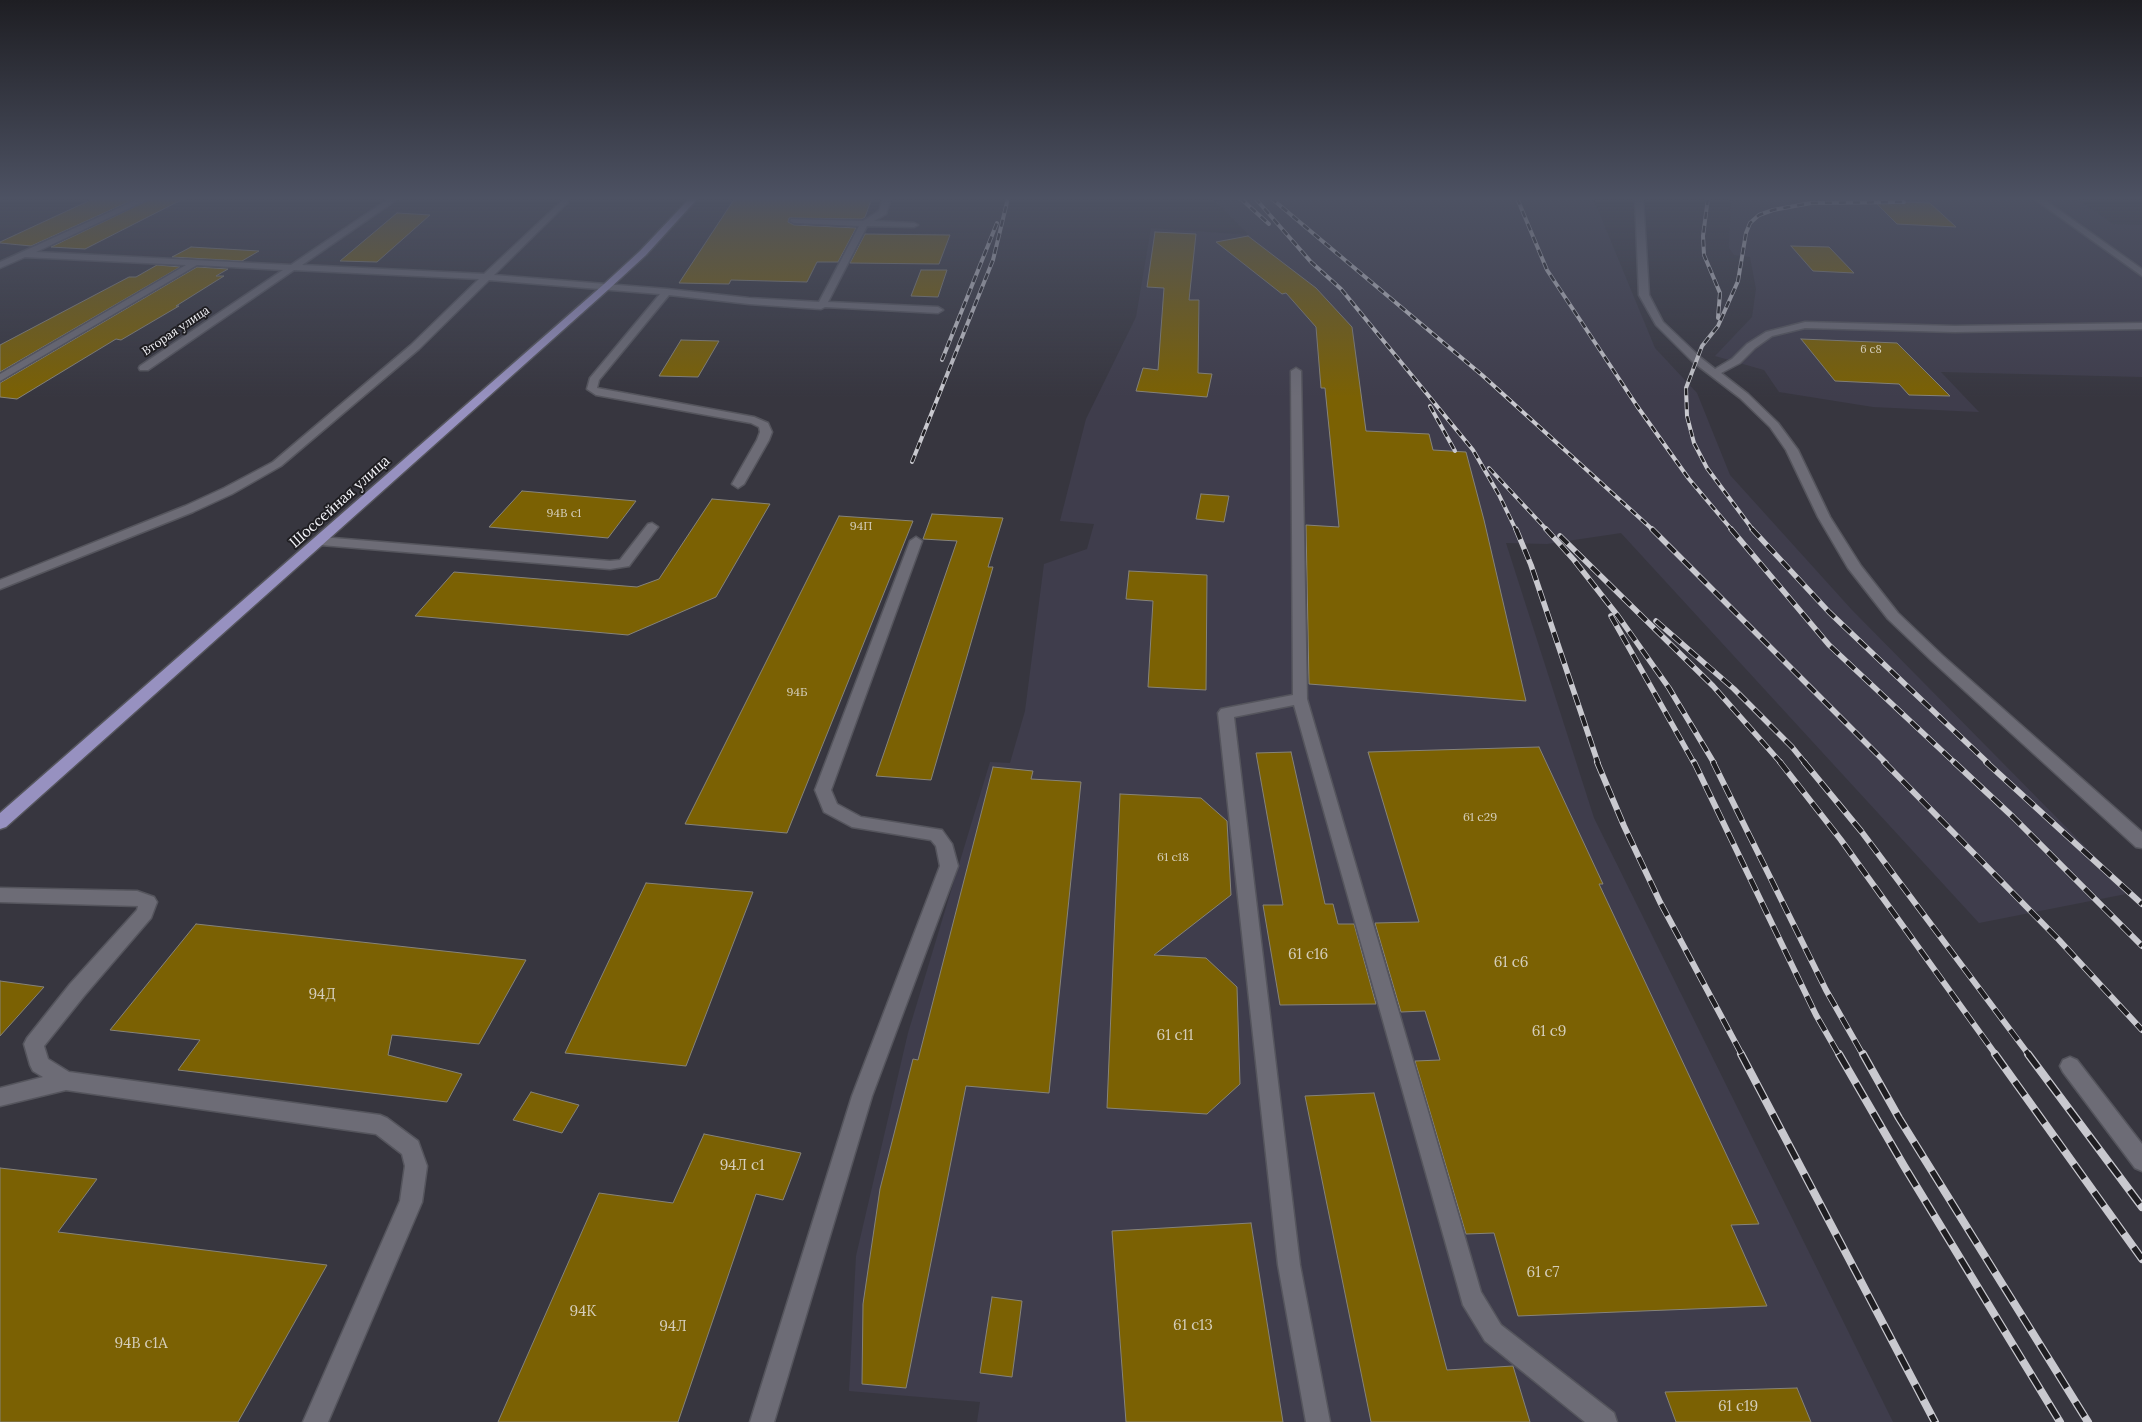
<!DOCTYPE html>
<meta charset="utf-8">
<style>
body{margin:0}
canvas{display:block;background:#37363f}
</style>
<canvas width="2142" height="1422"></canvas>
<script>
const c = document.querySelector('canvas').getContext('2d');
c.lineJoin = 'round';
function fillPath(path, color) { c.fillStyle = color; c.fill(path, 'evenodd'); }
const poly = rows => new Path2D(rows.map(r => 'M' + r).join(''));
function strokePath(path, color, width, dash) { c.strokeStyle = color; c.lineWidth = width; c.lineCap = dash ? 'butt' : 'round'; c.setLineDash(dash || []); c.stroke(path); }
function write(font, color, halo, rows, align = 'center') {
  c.font = font + ' Lora,serif'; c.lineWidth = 4; c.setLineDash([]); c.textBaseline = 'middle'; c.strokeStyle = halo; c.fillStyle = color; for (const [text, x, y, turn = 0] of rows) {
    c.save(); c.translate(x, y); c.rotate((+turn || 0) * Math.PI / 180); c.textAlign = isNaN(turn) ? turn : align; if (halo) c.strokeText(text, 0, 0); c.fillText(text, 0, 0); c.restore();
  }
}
fillPath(poly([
 [1212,198,1593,198,1655,348,1697,393,1730,475,1852,610,2131,893,1979,923,1621,533,1547,544,1506,543,1594,818,1893,1422,977,1422,980,1402,849,1391,856,1256,908,1033,990,762,1010,763,1025,711,1044,564,1087,549,1094,524,1060,521,1086,419,1136,317,1151,228,1249,235],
 [1731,198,2076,198,2113,224,2142,225,2142,377,1941,372,1979,412,1873,407,1779,392,1764,370,1715,356,1752,317,1756,289,1750,257,1734,255,1729,248]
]), '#3f3d4c');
const building = poly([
 [95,198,137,198,31,246,0,243,0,242,95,198],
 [153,198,185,198,85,249,51,247,153,198],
 [735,198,872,198,865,217,862,219,789,218,788,222,794,225,856,228,838,262,817,262,807,282,731,280,729,284,679,283,735,198],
 [1874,201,1930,203,1956,227,1897,224,1874,201],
 [397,213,430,215,377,262,340,261,397,213],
 [1155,232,1196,234,1189,300,1199,300,1198,373,1212,374,1207,397,1136,391,1143,368,1158,370,1164,288,1147,287,1155,232],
 [865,234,950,235,939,264,850,263,865,234],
 [1248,236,1316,288,1352,327,1366,431,1429,434,1433,450,1466,452,1484,520,1526,701,1309,684,1306,525,1339,527,1325,388,1321,388,1316,327,1286,293,1282,294,1216,242,1248,236],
 [1791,246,1829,247,1854,273,1813,271,1791,246],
 [191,247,259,251,242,261,172,257,191,247],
 [157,265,180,267,0,372,0,345,129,277,136,277,157,265],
 [197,267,228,269,216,276,224,276,176,306,179,306,121,340,116,339,17,399,0,397,0,383,197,267],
 [921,270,947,270,938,297,911,296,921,270],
 [1801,339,1897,343,1950,396,1909,395,1899,384,1835,381,1801,339],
 [681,340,719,341,698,377,659,376,681,340],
 [522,491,636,501,608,538,489,527,522,491],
 [1201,494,1229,496,1224,522,1196,519,1201,494],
 [712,499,770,504,716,597,628,635,415,616,454,572,637,587,659,579,712,499],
 [932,514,1003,518,988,567,993,567,931,780,876,776,957,541,923,539,932,514],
 [839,516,913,521,787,833,685,824,839,516],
 [1129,571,1207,575,1206,690,1148,687,1153,601,1126,599,1129,571],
 [1539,747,1603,884,1599,884,1759,1224,1731,1225,1767,1306,1518,1316,1494,1233,1466,1234,1415,1061,1440,1060,1425,1011,1401,1012,1375,923,1419,922,1368,752,1539,747],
 [1291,752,1325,904,1333,904,1338,924,1354,924,1376,1004,1280,1005,1263,905,1283,905,1256,753,1291,752],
 [993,767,1033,771,1031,779,1081,782,1049,1093,966,1086,906,1388,862,1384,863,1304,880,1189,913,1059,918,1060,993,767],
 [1120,794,1201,798,1227,821,1231,895,1154,955,1206,958,1237,987,1240,1084,1207,1114,1107,1108,1120,794],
 [646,883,753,892,686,1066,565,1053,646,883],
 [196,924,526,960,479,1044,392,1035,388,1055,462,1074,447,1102,178,1070,200,1040,110,1030,196,924],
 [0,981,44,987,0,1036,0,981],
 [531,1092,579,1105,562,1133,513,1120,531,1092],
 [1374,1093,1447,1370,1513,1366,1530,1422,1371,1422,1305,1096,1374,1093],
 [704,1134,801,1153,783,1200,756,1194,678,1422,498,1422,599,1193,673,1203,704,1134],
 [0,1168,97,1179,58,1232,327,1265,238,1422,0,1422,0,1168],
 [1251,1223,1283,1422,1126,1422,1112,1231,1251,1223],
 [992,1297,1022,1301,1012,1377,980,1373,992,1297],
 [1797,1388,1811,1422,1676,1422,1665,1392,1797,1388]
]);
fillPath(building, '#7b6103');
strokePath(building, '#868379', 1);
const minor = poly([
 [141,198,151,198,36,252,291,265,390,198,399,198,302,265,484,274,564,199,568,201,567,203,494,275,667,289,749,298,819,302,859,226,794,223,790,221,791,219,863,221,879,211,883,198,891,198,886,214,874,221,914,223,918,225,914,227,867,226,828,302,938,307,943,310,938,313,825,307,821,309,749,304,669,295,599,380,597,388,754,417,768,423,772,432,769,440,744,484,738,488,732,484,757,440,760,432,759,427,751,423,596,395,587,389,590,378,660,294,489,280,419,349,281,466,232,494,193,512,0,589,0,580,185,506,224,488,273,462,411,345,479,279,294,270,148,370,140,370,139,368,140,366,283,270,197,265,0,381,0,374,186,265,25,257,0,268,0,262,141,198],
 [1635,198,1643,198,1649,295,1663,322,1701,358,1715,369,1732,359,1747,344,1766,332,1805,322,1955,326,2142,323,2142,329,1955,332,1805,328,1772,336,1755,348,1740,363,1721,373,1748,394,1778,423,1798,450,1830,517,1861,566,1898,613,1942,655,2142,832,2142,848,2136,847,1932,661,1888,619,1848,568,1818,517,1786,450,1770,427,1740,398,1693,362,1656,325,1639,295,1635,198],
 [2033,198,2042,198,2142,269,2142,276,2033,198],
 [1296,368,1301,371,1307,699,1481,1292,1501,1325,1614,1413,1617,1422,1585,1422,1485,1341,1463,1305,1294,705,1234,717,1300,1265,1330,1422,1306,1422,1278,1265,1218,713,1221,709,1226,708,1293,695,1291,371,1296,368],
 [652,523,658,527,629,566,610,569,321,545,315,541,321,537,610,561,620,560,648,524,652,523],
 [916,537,922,541,831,790,837,804,861,817,942,830,952,844,958,866,872,1096,774,1422,750,1422,852,1096,940,866,936,846,931,840,852,827,824,812,815,790,910,541,916,537],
 [0,888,137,891,154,897,157,902,151,918,84,996,44,1046,48,1059,69,1072,380,1115,387,1118,418,1141,427,1166,422,1202,328,1422,303,1422,400,1201,405,1166,402,1154,376,1134,66,1090,0,1106,0,1088,43,1077,33,1071,30,1065,24,1044,27,1038,70,984,137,910,138,906,0,902,0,888],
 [2070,1057,2077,1060,2142,1144,2142,1171,2135,1168,2063,1072,2060,1066,2063,1060,2070,1057]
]);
const major = poly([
 [690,198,698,198,646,255,609,289,6,827,0,829,0,813,603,285,640,251,690,198]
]);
strokePath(minor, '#55555d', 3);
strokePath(major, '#55555d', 3);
fillPath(minor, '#6d6c76');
fillPath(major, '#9791c0');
const railFar3 = poly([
 [1240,198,1269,224],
 [1255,198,1311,262,1341,289,1473,450,1499,495,1516,530],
 [1271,198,1482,375,1653,530],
 [1517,198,1547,270,1637,406,1689,479,1732,530],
 [1708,198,1703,236,1704,255,1720,293,1718,318],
 [942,360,997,223],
 [1430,406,1455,451],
 [912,462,993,260,1008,198],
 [1489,468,1547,530],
 [1753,530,1707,468,1694,443,1687,416,1686,388,1702,346,1718,326,1738,281,1746,233,1750,223,1759,215,1773,210,1811,203,1904,202]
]);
const railFar2 = poly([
 [1516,529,1531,565,1598,763],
 [1546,529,1574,560,1618,616,1669,688,1714,763],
 [1652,529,1886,763],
 [1731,529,1829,645,1955,763],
 [1752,529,1829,612,1988,763],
 [1560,536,1713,686,1781,763],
 [1611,616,1694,763],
 [1656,621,1734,689,1792,747,1805,763]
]);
const railFar1 = poly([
 [1597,762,1624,826,1660,902,1742,1055],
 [1694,762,1816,1015,1839,1055],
 [1713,762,1826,990,1863,1055],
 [1780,762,1841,840,1996,1055],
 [1804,762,1861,831,2029,1055],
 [1884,762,2059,940,2142,1030],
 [1954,762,2013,817,2142,946],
 [1986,762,2142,904]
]);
const rail = poly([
 [1741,1054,1935,1422],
 [1839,1054,1904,1166,2060,1422],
 [1863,1054,1899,1118,2088,1422],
 [1995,1054,2142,1259],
 [2028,1054,2142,1207]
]);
strokePath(railFar3, '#c9c9cf', 4);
strokePath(railFar2, '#c9c9cf', 5.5);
strokePath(railFar1, '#c9c9cf', 6);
strokePath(rail, '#c9c9cf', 8);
strokePath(railFar3, '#1f1e22', 2.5, [7]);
strokePath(railFar2, '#1f1e22', 4, [11]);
strokePath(railFar1, '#1f1e22', 4.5, [13]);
strokePath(rail, '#1f1e22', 5.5, [17]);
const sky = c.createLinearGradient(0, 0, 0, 397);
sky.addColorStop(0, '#1e1e23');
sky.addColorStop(0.5, '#4d5263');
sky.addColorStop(1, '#4d526300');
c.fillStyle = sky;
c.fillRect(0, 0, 2142, 397);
write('11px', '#d5cebb', null, [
 ["6 с8",1871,350]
]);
write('12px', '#f3f3f8', '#1f1e22', [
 ["Вторая улица",176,331,-34]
]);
write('12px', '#d5cebb', null, [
 ["94В с1",564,514],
 ["94П",861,527],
 ["94Б",797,693],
 ["61 с29",1480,818],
 ["61 с18",1173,858]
]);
write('15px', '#f3f3f8', '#1f1e22', [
 ["Шоссейная улица",340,502,-42]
]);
write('15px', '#d5cebb', null, [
 ["61 с16",1308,955],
 ["61 с6",1511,963],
 ["94Д",322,995],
 ["61 с9",1549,1032],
 ["61 с11",1175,1036],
 ["94Л с1",742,1166],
 ["61 с7",1543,1273],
 ["94К",583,1312],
 ["61 с13",1193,1326],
 ["94Л",673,1327],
 ["94В с1А",141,1344],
 ["61 с19",1738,1407]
]);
</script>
